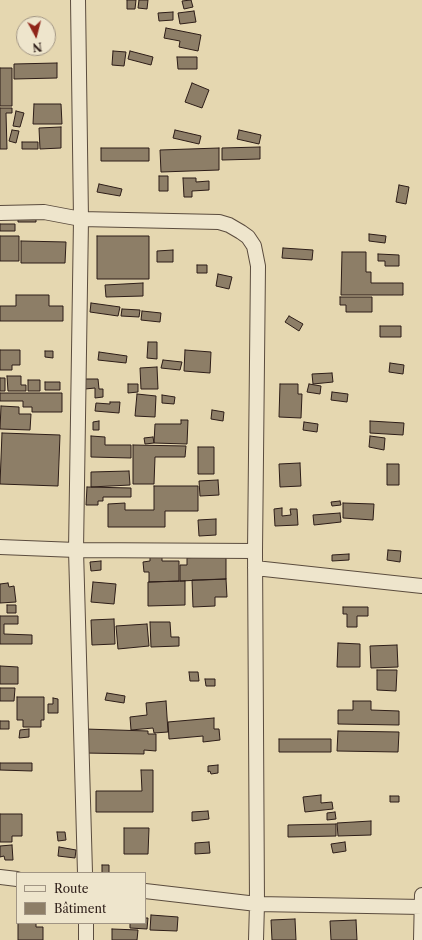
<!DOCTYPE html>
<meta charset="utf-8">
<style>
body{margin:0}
#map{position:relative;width:422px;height:940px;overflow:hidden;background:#e5d7b0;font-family:"Libre Caslon Text",serif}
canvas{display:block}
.legend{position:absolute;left:16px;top:872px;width:130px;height:52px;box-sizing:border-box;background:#eee5cc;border:1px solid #a19584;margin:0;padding:5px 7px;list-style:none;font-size:12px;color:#2d1d18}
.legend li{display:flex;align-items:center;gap:8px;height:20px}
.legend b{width:20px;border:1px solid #a19584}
.north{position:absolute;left:16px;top:16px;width:40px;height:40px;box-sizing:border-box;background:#eee5cc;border:1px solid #a19584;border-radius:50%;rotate:173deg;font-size:11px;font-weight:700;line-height:16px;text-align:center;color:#2d1d18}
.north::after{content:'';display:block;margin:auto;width:14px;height:18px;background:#8f2418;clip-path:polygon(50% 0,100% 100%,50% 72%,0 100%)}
</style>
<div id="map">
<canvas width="422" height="940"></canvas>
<ul class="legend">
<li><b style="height:5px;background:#eee5cc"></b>Route</li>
<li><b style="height:11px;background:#8d7e67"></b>Bâtiment</li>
</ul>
<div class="north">N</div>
</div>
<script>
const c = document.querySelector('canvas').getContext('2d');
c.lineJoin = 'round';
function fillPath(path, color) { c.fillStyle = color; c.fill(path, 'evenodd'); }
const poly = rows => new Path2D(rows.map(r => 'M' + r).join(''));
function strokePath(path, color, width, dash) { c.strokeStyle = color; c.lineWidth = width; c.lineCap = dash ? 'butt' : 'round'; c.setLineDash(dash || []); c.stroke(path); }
const building = poly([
 [127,0,136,0,135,9,127,9,127,0],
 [139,0,148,0,147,9,138,8,139,0],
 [191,0,193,7,184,9,182,1,191,0],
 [194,11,196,22,180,24,178,13,194,11],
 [173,12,173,20,159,21,158,13,173,12],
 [166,28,201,35,198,51,179,47,180,41,164,38,166,28],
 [113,51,126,52,124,66,112,65,113,51],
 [130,51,153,57,151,65,128,59,130,51],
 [177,57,197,57,197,69,178,69,177,57],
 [57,63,57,78,14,79,14,64,57,63],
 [0,68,12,68,12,106,0,106,0,68],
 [192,83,209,90,202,108,185,102,192,83],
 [34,104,61,104,62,124,33,124,34,104],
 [0,108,12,108,12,113,6,113,7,149,0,149,0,108],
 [16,111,24,113,20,127,13,126,16,111],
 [61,127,61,148,40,149,39,128,61,127],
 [12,130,19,131,16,143,9,141,12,130],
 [175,130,201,136,199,144,173,138,175,130],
 [239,130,261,135,259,144,237,139,239,130],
 [22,142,38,142,38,149,22,149,22,142],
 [260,147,260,159,222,160,222,148,260,147],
 [101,148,149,148,149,161,101,161,101,148],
 [219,148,219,170,161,172,160,150,219,148],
 [159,176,168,176,168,191,159,191,159,176],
 [183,178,196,178,196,182,209,181,209,190,192,191,192,197,184,197,183,178],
 [99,184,122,189,120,196,97,192,99,184],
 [399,185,409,187,406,204,396,202,399,185],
 [18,216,36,216,36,222,18,222,18,216],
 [0,224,15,224,15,231,0,231,0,224],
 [369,234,386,236,385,243,369,241,369,234],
 [0,236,19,236,19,261,0,261,0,236],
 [97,236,149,236,149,279,97,279,97,236],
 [21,241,66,242,65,263,21,263,21,241],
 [283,248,313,250,312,260,282,258,283,248],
 [173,250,173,262,157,262,157,251,173,250],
 [342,252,366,252,366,272,371,272,371,283,403,283,403,295,341,295,342,252],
 [378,254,399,255,399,266,385,266,385,261,378,261,378,254],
 [197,265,207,265,207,273,197,273,197,265],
 [218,274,232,277,229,289,216,286,218,274],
 [143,283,143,296,106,297,105,285,143,283],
 [16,295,49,295,49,306,63,306,63,321,0,321,0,306,16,306,16,295],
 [340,297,372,297,372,312,346,312,346,305,340,305,340,297],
 [91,303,120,307,118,316,90,312,91,303],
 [122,309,140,310,139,317,121,316,122,309],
 [142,311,161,313,160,322,141,320,142,311],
 [289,316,303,324,299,331,285,322,289,316],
 [380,326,401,326,401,337,380,337,380,326],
 [148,342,157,342,157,359,147,358,148,342],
 [0,350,20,350,20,365,12,365,12,370,0,370,0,350],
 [185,350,211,352,210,373,184,371,185,350],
 [45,351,53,351,53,358,45,357,45,351],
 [99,352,127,356,126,363,98,360,99,352],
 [163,360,182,362,180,370,161,368,163,360],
 [390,363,404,365,403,374,389,372,390,363],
 [157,367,158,389,141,389,140,368,157,367],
 [332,373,333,382,313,384,312,374,332,373],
 [7,376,21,376,21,385,26,385,26,391,8,391,7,376],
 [0,378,5,378,5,391,0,391,0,378],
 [85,379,98,379,99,389,103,389,103,397,95,398,95,388,85,389,85,379],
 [28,380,40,380,40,391,28,391,28,380],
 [45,382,60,382,60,390,45,390,45,382],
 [128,384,138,384,138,392,128,393,128,384],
 [280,384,298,384,298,394,302,394,301,418,279,417,280,384],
 [309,384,321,386,320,394,307,392,309,384],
 [332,392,348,394,347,402,331,400,332,392],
 [0,393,62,393,62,412,32,412,32,407,23,407,23,401,0,401,0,393],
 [137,394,156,396,155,417,135,416,137,394],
 [162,395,175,397,174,404,162,403,162,395],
 [110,402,120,402,119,413,95,411,96,403,110,404,110,402],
 [1,406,19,407,19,414,31,414,30,430,0,429,1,406],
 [212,410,224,412,223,421,211,419,212,410],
 [181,420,188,420,187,444,154,443,155,424,181,424,181,420],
 [99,421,99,430,93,430,93,422,99,421],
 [370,421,404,423,403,435,370,433,370,421],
 [304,422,318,424,317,432,303,430,304,422],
 [2,433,60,435,58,486,0,484,2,433],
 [91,436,105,437,105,445,131,445,131,458,91,457,91,436],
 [370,436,385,438,384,450,369,447,370,436],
 [153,437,154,443,145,444,144,438,153,437],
 [133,445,186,446,185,457,155,457,154,484,133,484,133,445],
 [198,447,214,447,214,474,198,474,198,447],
 [300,463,301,486,280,487,279,464,300,463],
 [387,464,399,464,399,485,387,485,387,464],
 [129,471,130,485,91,487,91,472,129,471],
 [218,480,219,495,200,496,199,481,218,480],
 [154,486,198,486,198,511,165,511,165,527,108,527,108,504,125,503,125,510,154,510,154,486],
 [87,487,131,488,131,497,103,497,103,501,98,501,98,505,86,505,87,487],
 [340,501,341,505,332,506,331,502,340,501],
 [343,503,374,504,373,520,343,518,343,503],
 [282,508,282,516,291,515,290,509,297,509,298,525,275,526,274,509,282,508],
 [340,513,341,522,314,525,313,515,340,513],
 [216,519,216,535,199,536,198,520,216,519],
 [388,550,401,551,400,562,387,560,388,550],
 [226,554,226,579,180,581,180,565,187,565,187,558,226,554],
 [349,554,349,560,332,561,332,555,349,554],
 [150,557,162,557,162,561,179,561,179,581,149,582,149,572,144,572,143,562,150,561,150,557],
 [101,561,101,570,91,571,90,562,101,561],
 [226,579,227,597,215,597,215,606,193,607,192,580,226,579],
 [185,581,185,605,148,606,148,582,185,581],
 [93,582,116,584,114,604,91,602,93,582],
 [8,583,9,587,14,586,16,602,0,603,0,584,8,583],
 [7,605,16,605,16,613,7,613,7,605],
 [343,607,368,607,368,616,357,616,357,627,347,627,347,614,343,614,343,607],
 [0,616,18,616,18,624,4,624,4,634,32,635,32,644,0,644,0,616],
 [114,619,115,644,92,645,91,620,114,619],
 [150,622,170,622,171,637,179,637,179,646,151,647,150,622],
 [147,624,149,646,118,649,116,626,147,624],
 [338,643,360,644,360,667,337,667,338,643],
 [397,645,398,667,371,668,370,646,397,645],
 [0,666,18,667,18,684,0,684,0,666],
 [377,670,397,670,396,691,377,690,377,670],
 [189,672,198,672,199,681,190,681,189,672],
 [205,679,215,679,215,686,206,686,205,679],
 [0,688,15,688,14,701,0,701,0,688],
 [107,693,125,696,124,703,105,700,107,693],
 [17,697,44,697,44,720,41,720,41,727,23,727,23,720,17,720,17,697],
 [53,698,58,699,58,713,48,713,48,704,53,704,53,698],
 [166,701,168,732,154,733,153,728,131,730,130,717,147,715,146,703,166,701],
 [353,701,371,701,371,710,399,711,399,725,338,724,338,710,353,710,353,701],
 [214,718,214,729,219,729,220,740,203,742,203,736,169,739,168,722,214,718],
 [0,721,9,721,9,729,0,729,0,721],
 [29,729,29,737,19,738,20,730,29,729],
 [85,729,148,731,148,734,156,734,156,751,144,750,144,754,84,753,85,729],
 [338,731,399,732,398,752,337,751,338,731],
 [279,739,331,739,331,752,279,752,279,739],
 [0,763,32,763,32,771,0,770,0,763],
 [218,765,218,773,211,774,210,771,208,772,208,766,218,765],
 [141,770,153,770,153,812,96,812,96,791,142,791,141,770],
 [321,795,321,803,332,802,333,809,305,812,303,797,321,795],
 [390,796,399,796,399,802,390,802,390,796],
 [208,811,209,819,192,821,192,812,208,811],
 [335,812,336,819,327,820,327,813,335,812],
 [0,814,22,814,22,836,12,836,12,842,0,842,0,814],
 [371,821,371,835,338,836,337,823,371,821],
 [336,824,336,836,288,837,288,825,336,824],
 [124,828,149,828,148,854,124,854,124,828],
 [57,832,65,832,66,840,58,841,57,832],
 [209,842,210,853,195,854,195,843,209,842],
 [345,842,346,851,333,853,331,844,345,842],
 [12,845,13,860,5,860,4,856,0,857,0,846,12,845],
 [59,847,76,850,75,858,58,856,59,847],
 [102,865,109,865,109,873,102,873,102,865],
 [151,915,178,917,177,931,150,930,151,915],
 [145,918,148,918,147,929,130,928,130,923,145,923,145,918],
 [295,919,296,940,272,940,271,920,295,919],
 [356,920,357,940,331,940,330,921,356,920],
 [18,923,36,923,36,927,43,927,43,940,18,940,18,923],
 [112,929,138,930,137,940,112,940,112,929]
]);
fillPath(building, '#8d7e67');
strokePath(building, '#2d1d18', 1);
const minor = poly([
 [78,0,81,219,76,550,85,873],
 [0,213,44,212,81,219,219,222,229,225,241,232,248,237,254,246,258,266,255,551,257,904,256,940],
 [0,547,76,550,255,551],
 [255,568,422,586],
 [0,877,17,879],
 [145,891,257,904,422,907],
 [86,923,86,940],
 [421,940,422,895]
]);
strokePath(minor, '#5b4c3e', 16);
strokePath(minor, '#eee5cc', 14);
</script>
